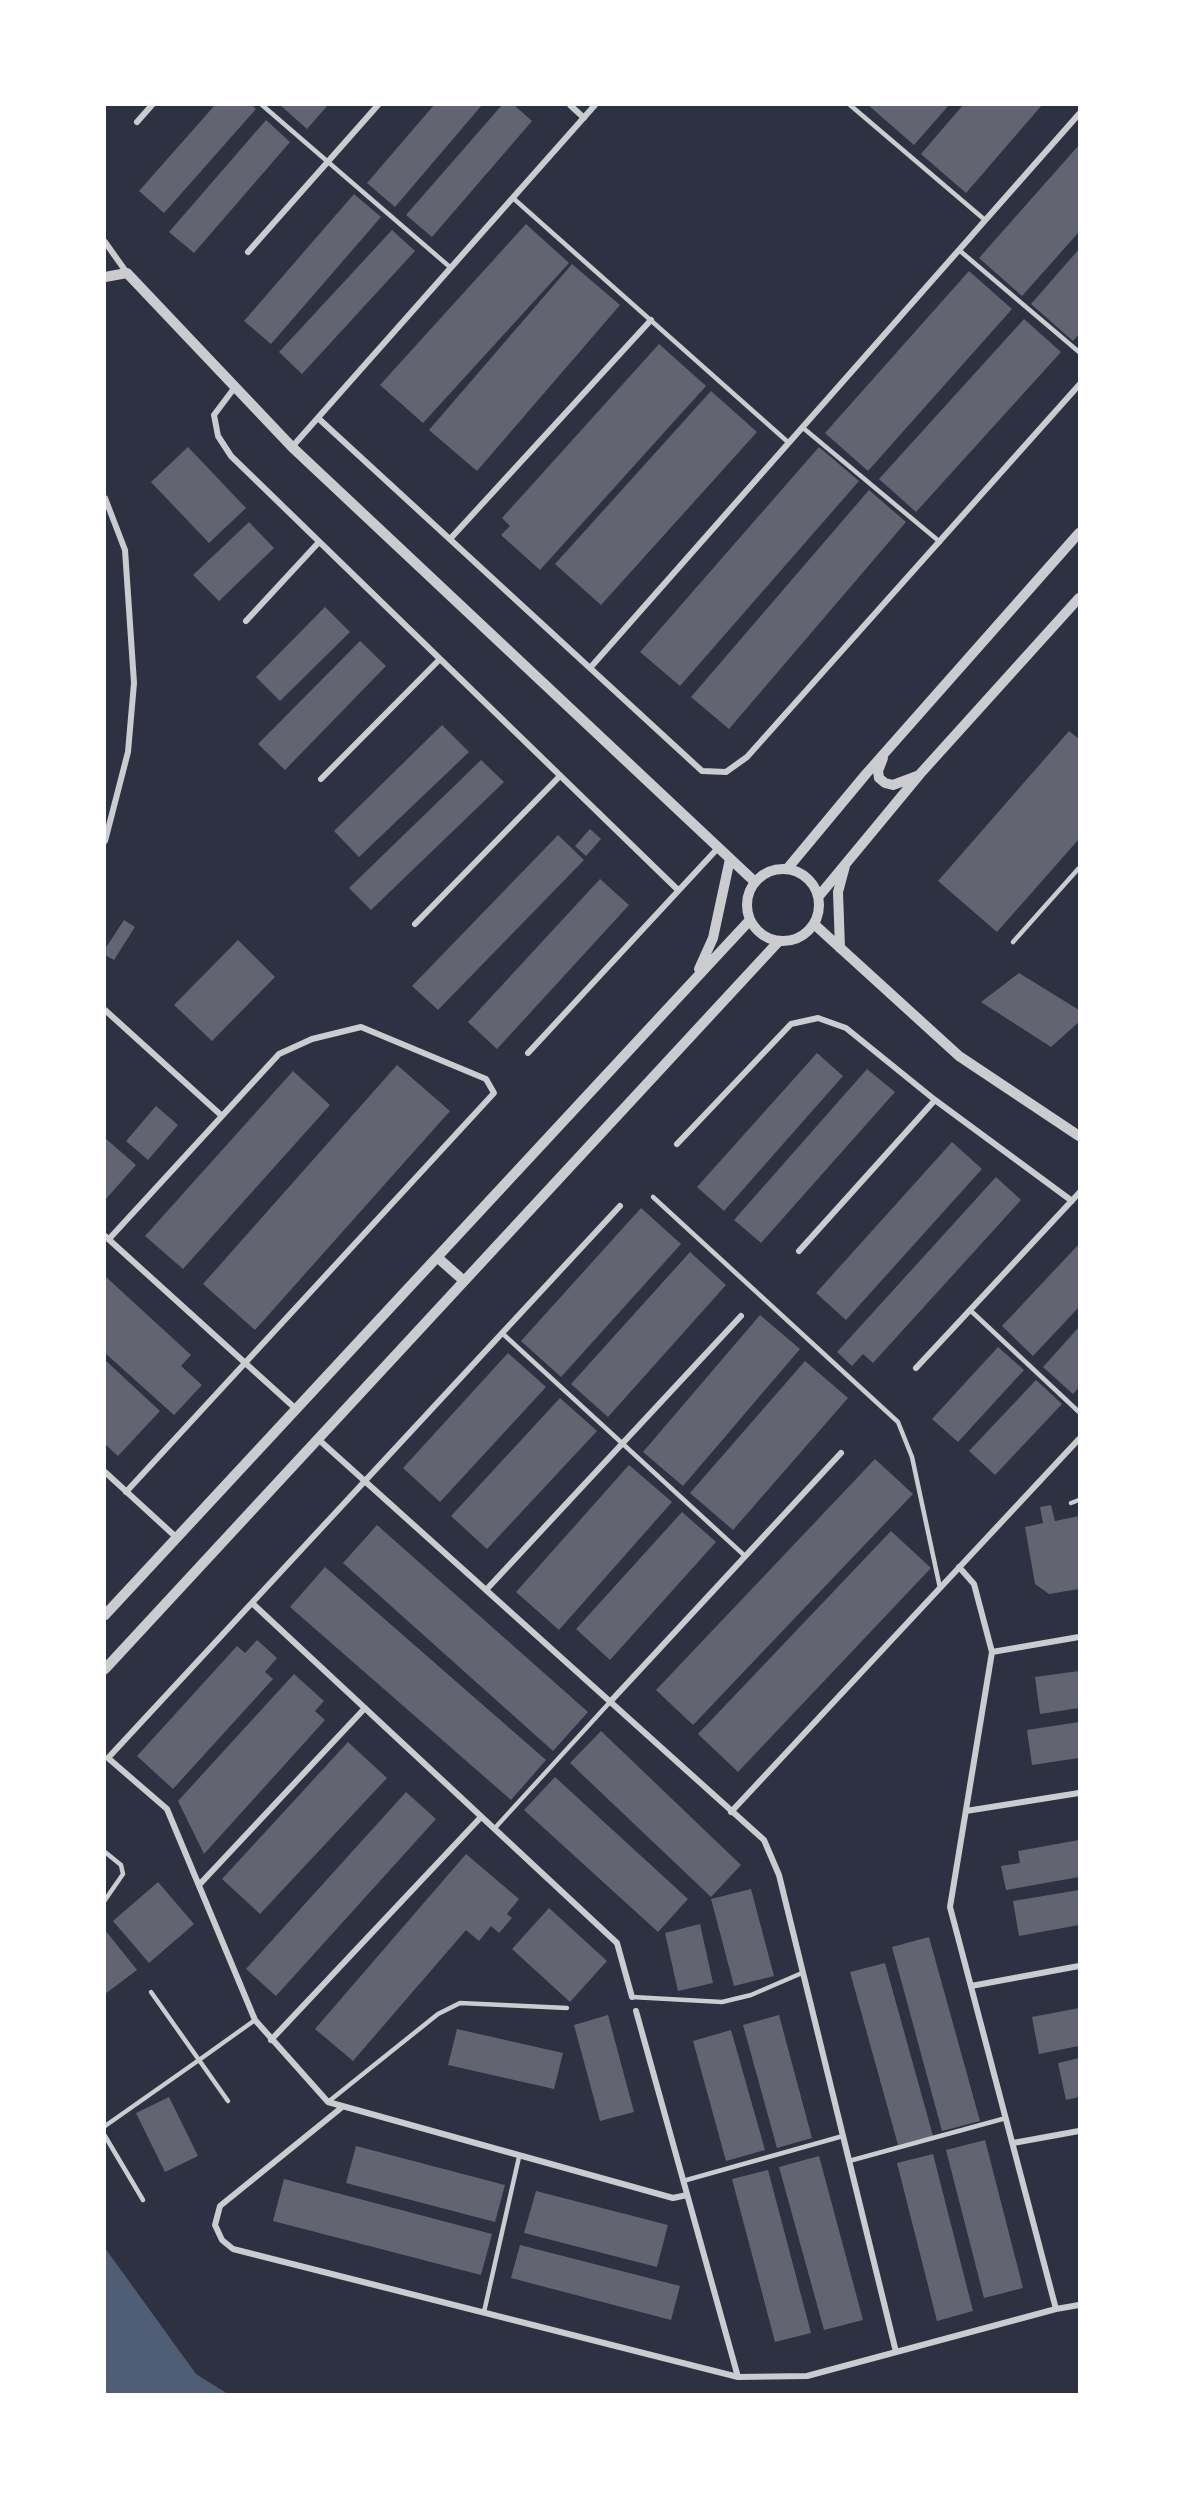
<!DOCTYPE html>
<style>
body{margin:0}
#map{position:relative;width:1184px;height:2499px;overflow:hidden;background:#2d3142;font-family:Figtree,sans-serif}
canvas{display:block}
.frame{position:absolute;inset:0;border:106px solid #fff;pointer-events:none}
</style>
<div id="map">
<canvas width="1184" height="2499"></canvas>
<div class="frame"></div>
</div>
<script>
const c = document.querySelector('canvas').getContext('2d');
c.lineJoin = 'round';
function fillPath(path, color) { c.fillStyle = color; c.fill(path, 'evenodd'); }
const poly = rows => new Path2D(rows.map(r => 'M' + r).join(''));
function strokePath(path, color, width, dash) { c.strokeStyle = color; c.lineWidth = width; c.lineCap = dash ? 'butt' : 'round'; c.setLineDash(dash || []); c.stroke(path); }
fillPath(poly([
 [105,2248,196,2374,228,2394,105,2394]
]), '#4f5d75');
fillPath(poly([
 [215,105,252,105,256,109,164,213,139,191],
 [280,105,328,105,307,129],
 [434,105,482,105,395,207,367,183],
 [502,105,514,105,532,121,432,237,406,215],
 [868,105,949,105,914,145],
 [963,105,1042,105,966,193,921,154],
 [266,120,290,142,194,253,169,232],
 [1079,145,1079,232,1022,296,979,258],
 [354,194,381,217,271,344,244,321],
 [526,224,569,263,423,423,380,385],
 [392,230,415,251,302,374,279,352],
 [1079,249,1079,334,1073,341,1031,304],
 [572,264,620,305,477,471,429,430],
 [969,271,1012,309,868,471,825,433],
 [1024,319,1061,352,916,512,879,479],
 [659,344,706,386,540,570,501,535,510,526,502,518],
 [711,391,757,432,601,605,555,564],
 [188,447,246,508,209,543,151,482],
 [819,447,859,481,680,686,640,652],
 [869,490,906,522,729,729,691,697],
 [249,522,274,548,219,601,193,575],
 [325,607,350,632,280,701,256,677],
 [360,641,386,666,285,770,258,744],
 [442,725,469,752,359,857,334,831],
 [1069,731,1079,739,1079,839,997,932,938,881],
 [481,760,504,782,371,910,349,888],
 [590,829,601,839,586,856,575,846],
 [558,835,584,860,438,1010,412,986],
 [600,879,629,905,497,1049,468,1022],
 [124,920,135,927,114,960,105,955,105,949],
 [238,940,275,977,212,1041,174,1005],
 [1019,973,1079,1010,1079,1022,1051,1047,981,1002],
 [817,1053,843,1076,724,1211,697,1187],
 [397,1065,450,1111,255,1330,203,1284],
 [867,1069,895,1092,761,1243,734,1220],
 [293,1071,330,1105,183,1269,145,1236],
 [156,1106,178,1125,148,1160,126,1141],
 [105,1138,136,1165,105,1200],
 [952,1142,982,1169,846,1320,816,1293],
 [996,1177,1021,1200,873,1363,863,1354,852,1366,837,1352],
 [641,1208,681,1244,561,1377,521,1341],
 [1079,1244,1079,1307,1033,1356,1002,1326],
 [690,1252,726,1285,608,1417,571,1384],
 [105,1276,191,1355,181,1366,202,1385,174,1415,105,1353],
 [760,1315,800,1349,683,1486,643,1452],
 [1079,1327,1079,1387,1073,1394,1043,1367],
 [998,1347,1024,1370,958,1442,932,1419],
 [508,1353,546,1387,440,1502,403,1468],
 [105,1360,160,1411,118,1456,105,1444],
 [805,1361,848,1398,733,1530,690,1493],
 [1036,1380,1062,1404,995,1475,969,1451],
 [560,1398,597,1431,487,1549,451,1516],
 [875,1459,913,1494,693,1725,656,1690],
 [629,1465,672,1502,559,1630,516,1592],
 [1051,1505,1055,1521,1079,1516,1079,1589,1049,1594,1035,1584,1025,1527,1043,1523,1040,1507],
 [682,1512,716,1542,610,1660,576,1629],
 [377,1525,588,1712,553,1751,343,1563],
 [891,1531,931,1568,738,1772,698,1734],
 [325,1567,546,1760,511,1800,290,1607],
 [257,1640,277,1658,265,1672,273,1679,173,1789,137,1756,237,1646,245,1653],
 [1079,1671,1079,1708,1040,1714,1035,1677],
 [294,1674,324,1701,315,1711,325,1720,204,1854,178,1801],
 [1079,1722,1079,1758,1032,1765,1027,1730],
 [601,1731,741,1865,711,1897,570,1763],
 [348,1742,387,1778,260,1914,222,1879],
 [555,1777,688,1899,658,1932,524,1810],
 [406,1792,436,1819,276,1996,246,1969],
 [1079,1840,1079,1877,1006,1890,1001,1866,1020,1863,1018,1851],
 [466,1854,519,1899,507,1914,512,1918,499,1933,491,1926,479,1941,466,1930,353,2061,315,2029],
 [158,1882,194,1924,149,1963,113,1921],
 [751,1889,774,1976,734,1986,711,1899],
 [1079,1890,1079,1925,1019,1936,1013,1901],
 [549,1908,607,1961,570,2002,512,1949],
 [700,1924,713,1983,678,1991,665,1933],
 [105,1930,137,1970,105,1994],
 [929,1937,980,2121,942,2131,892,1947],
 [885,1963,933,2136,898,2145,850,1972],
 [1079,2008,1079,2046,1039,2054,1032,2017],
 [608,2015,634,2112,600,2121,574,2025],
 [779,2015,812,2138,777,2148,743,2025],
 [457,2029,563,2053,554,2089,448,2065],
 [731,2030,765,2150,726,2161,693,2041],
 [1079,2058,1079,2097,1066,2100,1058,2063],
 [169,2097,198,2156,165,2172,136,2113],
 [985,2140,1023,2288,984,2298,946,2150],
 [356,2146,505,2185,495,2222,346,2183],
 [933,2154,973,2311,937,2321,897,2163],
 [819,2156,863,2320,824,2330,779,2167],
 [768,2170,811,2333,775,2342,732,2179],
 [284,2179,492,2234,481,2275,273,2221],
 [536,2191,668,2225,657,2267,524,2233],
 [520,2245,680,2286,671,2320,511,2278]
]), '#626471');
strokePath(poly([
 [262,105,451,268],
 [850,105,985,220],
 [513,198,789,443],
 [959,250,1079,352],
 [802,427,940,542],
 [1013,942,1079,868],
 [653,1197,898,1422,912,1457,940,1588],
 [970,1310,1079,1412],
 [502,1333,745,1556],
 [1071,1503,1079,1500],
 [494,1829,610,1702],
 [105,1852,121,1865,123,1874,105,1900],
 [632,1997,722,2002,751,1995,802,1973],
 [228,2101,199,2060,255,2020],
 [328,2102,438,2014,460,2003,567,2008],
 [105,2126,199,2060,151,1992],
 [105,2136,143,2200],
 [849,2161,1006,2118],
 [683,2181,843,2136],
 [484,2312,519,2157]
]), '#caccd0', 4.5);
strokePath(poly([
 [570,105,584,118],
 [137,122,152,105],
 [105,242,127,273],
 [248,252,378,105],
 [235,387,214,415,218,436,231,456,678,890],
 [318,418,702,771,726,772,747,757,1079,385],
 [292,447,595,105],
 [105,498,125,550,134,683,128,752,105,841],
 [450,539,651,320],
 [246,621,319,542],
 [590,668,1079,114],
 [321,779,440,659],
 [415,924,560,776],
 [105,1010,222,1116],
 [528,1053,718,848],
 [677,1144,791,1024,818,1018,846,1028,935,1100,1072,1201],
 [620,1206,108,1758,167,1809,255,2020,328,2102,673,2198,687,2195],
 [105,1236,296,1409],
 [109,1239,279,1054,312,1039,361,1027,486,1079,494,1093,126,1492],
 [799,1251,935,1100],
 [916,1368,1079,1193],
 [318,1439,764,1840,779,1875,896,2352],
 [105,1472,177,1538],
 [959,1567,974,1584,992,1652,950,1907,1056,2309],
 [486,1590,741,1316],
 [252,1603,617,1943,632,1997],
 [992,1652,1079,1637],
 [610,1702,841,1453],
 [966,1811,1079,1793],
 [731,1812,1079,1439],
 [199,1885,365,1708],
 [971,1986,1079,1966],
 [636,2011,738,2377],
 [271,2040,481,1817],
 [341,2108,220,2206,215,2225,222,2240,233,2249,738,2377,807,2376,1056,2309,1079,2305],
 [1013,2143,1079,2131]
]), '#caccd0', 6);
strokePath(poly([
 [105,277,127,273,292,447,755,882],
 [883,758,878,771,879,778,885,783,893,785,917,776],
 '747 905a36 36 0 1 1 72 0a36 36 0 1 1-72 0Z',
 [787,869,866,774,1079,533],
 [819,896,920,774,1079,598],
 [814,924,959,1056,1079,1136],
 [840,948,838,892,845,866],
 [699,969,713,938,730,859],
 [437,1257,464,1281],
 [105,1615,750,920],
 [105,1669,779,941]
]), '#caccd0', 10);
</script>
